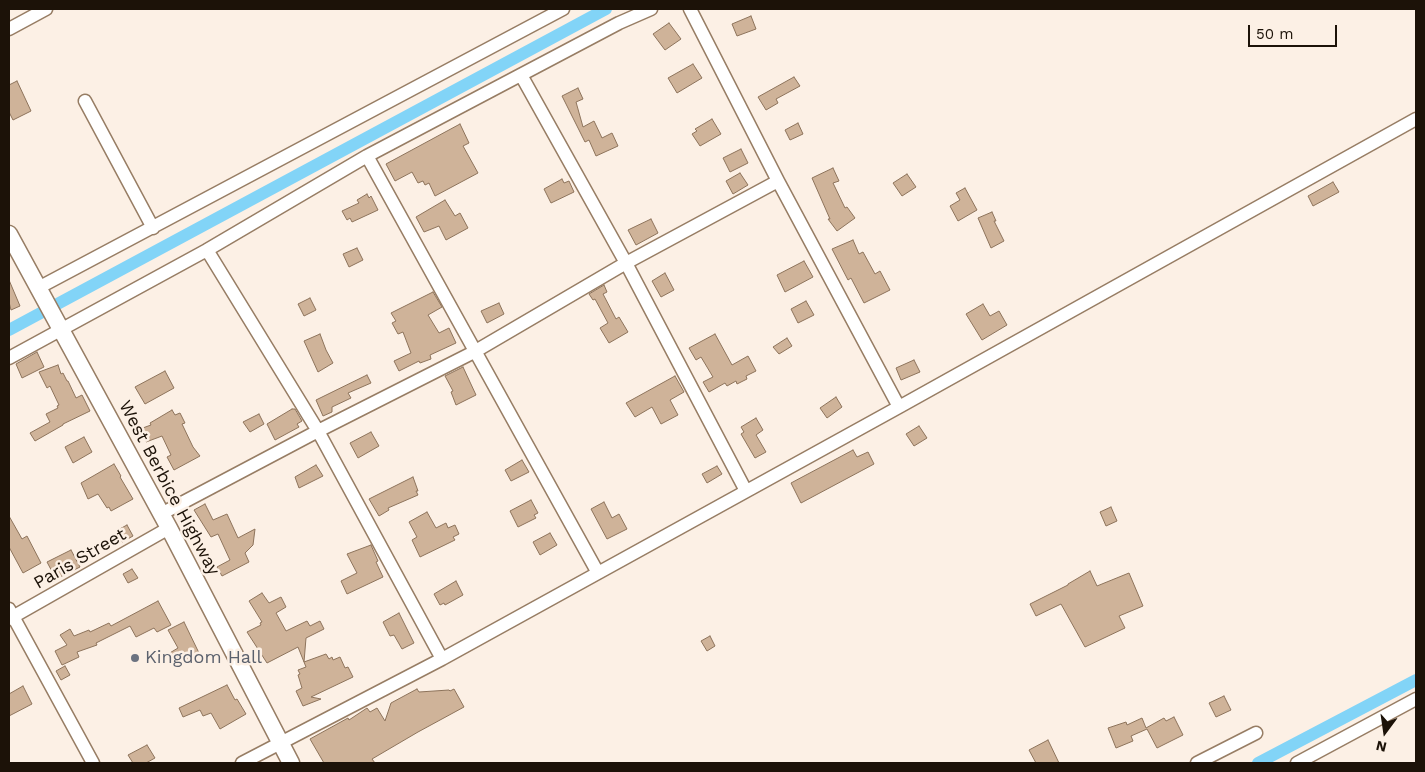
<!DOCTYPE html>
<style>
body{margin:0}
#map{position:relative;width:1425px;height:772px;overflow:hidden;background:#fcf0e5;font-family:"Work Sans",sans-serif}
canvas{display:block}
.frame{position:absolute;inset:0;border:10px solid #1c1208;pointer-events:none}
.north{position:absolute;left:1360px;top:707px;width:50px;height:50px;-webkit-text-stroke:4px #fcf0e5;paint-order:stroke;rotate:194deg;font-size:14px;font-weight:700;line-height:20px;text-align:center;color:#1c1208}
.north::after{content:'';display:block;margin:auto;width:18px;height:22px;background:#1c1208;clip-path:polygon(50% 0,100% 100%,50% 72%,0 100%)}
.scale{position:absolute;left:1248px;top:25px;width:89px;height:22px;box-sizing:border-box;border:2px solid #1c1208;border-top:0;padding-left:6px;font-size:15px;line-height:18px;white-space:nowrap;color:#1c1208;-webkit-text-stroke:4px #fcf0e5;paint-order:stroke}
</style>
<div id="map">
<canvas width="1425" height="772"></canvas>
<div class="frame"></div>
<div class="north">N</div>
<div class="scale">50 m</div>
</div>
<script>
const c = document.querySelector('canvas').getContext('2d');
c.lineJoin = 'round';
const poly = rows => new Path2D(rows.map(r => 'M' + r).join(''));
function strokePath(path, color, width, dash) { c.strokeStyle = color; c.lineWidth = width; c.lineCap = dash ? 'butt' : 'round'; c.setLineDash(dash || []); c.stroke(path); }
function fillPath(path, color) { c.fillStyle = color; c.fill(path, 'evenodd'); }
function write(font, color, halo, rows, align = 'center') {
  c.font = font + ' "Work Sans",sans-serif'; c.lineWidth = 5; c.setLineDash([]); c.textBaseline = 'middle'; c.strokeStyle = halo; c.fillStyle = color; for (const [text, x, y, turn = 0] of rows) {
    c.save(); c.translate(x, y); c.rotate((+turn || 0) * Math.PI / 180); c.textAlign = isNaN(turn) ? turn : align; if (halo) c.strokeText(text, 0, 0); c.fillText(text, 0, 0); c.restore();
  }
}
strokePath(poly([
 [9,330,606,9],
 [1258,763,1416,680]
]), '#82d4f7', 12);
const building = poly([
 [751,16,756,29,737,36,732,24,751,16],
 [669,23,681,39,665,50,653,34,669,23],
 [693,64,702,78,677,93,668,78,693,64],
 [794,77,800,86,776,99,778,103,766,110,758,97,794,77],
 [17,81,31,111,13,120,9,112,9,85,17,81],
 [578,88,583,99,576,102,583,127,594,121,602,138,612,133,618,146,596,156,589,140,585,142,562,96,578,88],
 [712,119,721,134,700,146,692,134,697,131,695,129,712,119],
 [798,123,803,134,790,140,785,130,798,123],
 [460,124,469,143,463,146,478,173,435,196,429,183,425,185,423,181,418,183,412,172,395,181,386,164,460,124],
 [741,149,748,163,730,172,723,158,741,149],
 [833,168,839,181,833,183,845,208,847,207,855,218,837,231,828,219,830,219,812,178,833,168],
 [740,173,748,185,733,194,726,181,740,173],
 [907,174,916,187,902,196,893,183,907,174],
 [562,179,564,183,569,181,574,192,551,203,544,189,562,179],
 [1333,182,1339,192,1313,206,1308,196,1333,182],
 [965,188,977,210,958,221,950,206,960,200,956,193,965,188],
 [367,194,369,198,371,196,378,210,352,222,350,218,347,220,342,211,359,203,357,200,367,194],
 [445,200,455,216,460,213,468,228,446,240,439,226,424,232,416,217,445,200],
 [992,212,996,221,994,221,1004,241,991,248,978,218,992,212],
 [651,219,658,233,636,245,628,230,651,219],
 [853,240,859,254,863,252,875,274,880,271,890,290,864,303,851,278,848,280,832,249,853,240],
 [357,248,363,260,349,267,343,254,357,248],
 [804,261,813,277,785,292,777,275,804,261],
 [665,273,674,290,661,297,652,281,665,273],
 [9,280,20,306,11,310,9,302,9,280],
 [604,285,607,292,603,294,616,319,619,317,628,332,609,343,600,328,608,323,595,299,593,300,589,294,604,285],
 [433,292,442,307,428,315,439,333,449,328,456,343,430,355,431,359,420,363,419,361,399,371,394,361,411,353,403,332,398,334,392,323,396,321,391,313,433,292],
 [310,298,316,310,304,316,298,304,310,298],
 [806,301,814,315,798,323,791,309,806,301],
 [499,303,504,314,487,323,481,311,499,303],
 [983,304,990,316,999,311,1007,325,982,340,966,314,983,304],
 [320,334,326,350,333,363,318,372,304,341,320,334],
 [715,334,732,365,748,356,756,371,746,376,747,379,737,384,736,381,727,386,725,383,709,392,703,382,713,377,701,357,696,360,689,348,715,334],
 [787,338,792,346,779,354,773,347,787,338],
 [37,352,44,367,22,378,16,364,37,352],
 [914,360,920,372,901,380,896,368,914,360],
 [58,365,61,374,63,373,67,381,68,381,76,398,82,395,90,411,63,424,63,425,35,441,30,433,50,422,46,414,58,408,57,406,59,405,50,386,47,388,39,372,58,365],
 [463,367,476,395,456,405,451,392,453,391,445,376,463,367],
 [165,371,174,388,145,404,135,387,165,371],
 [367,375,371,383,348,393,351,398,332,407,332,412,323,416,316,400,367,375],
 [675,376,684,392,670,400,678,415,661,424,652,407,635,417,626,403,675,376],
 [836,397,842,407,827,418,820,408,836,397],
 [292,409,295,409,302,421,297,424,299,427,275,440,267,424,292,409],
 [172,410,175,415,180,413,185,423,182,424,193,447,200,456,174,470,167,457,171,455,162,436,146,442,140,429,151,425,150,423,172,410],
 [259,414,264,424,250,432,243,422,259,414],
 [756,418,763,430,756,435,766,452,755,458,741,434,744,432,741,427,756,418],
 [919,426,927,438,914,446,906,434,919,426],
 [371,432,379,446,358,458,350,443,371,432],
 [84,437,92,452,73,463,65,447,84,437],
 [853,450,857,457,868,452,874,464,801,503,791,483,853,450],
 [522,460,529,472,511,481,505,470,522,460],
 [114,464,121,476,120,477,133,499,111,511,109,507,107,508,98,494,88,499,81,483,114,464],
 [316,465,323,476,299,488,295,477,316,465],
 [717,466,722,474,707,483,702,474,717,466],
 [413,477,418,491,416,491,418,495,388,508,389,510,379,516,369,499,413,477],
 [531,500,538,513,534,515,536,518,518,527,510,511,531,500],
 [604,502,612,518,619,514,627,529,607,539,591,509,604,502],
 [205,504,213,520,227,514,238,538,255,529,253,545,245,553,249,562,222,576,217,567,230,560,218,534,211,537,194,510,205,504],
 [1111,507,1117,521,1106,526,1100,512,1111,507],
 [427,512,436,528,446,523,448,528,455,525,459,534,453,537,455,540,420,557,412,540,417,537,409,522,427,512],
 [9,516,22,539,27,536,41,563,23,573,9,547,9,516],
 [127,525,133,536,122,542,116,531,127,525],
 [550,533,557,545,540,555,533,542,550,533],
 [371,545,378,561,376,562,383,577,347,594,341,581,357,573,347,554,371,545],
 [71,550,80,567,56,579,47,562,71,550],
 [132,569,138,578,128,583,123,574,132,569],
 [1090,571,1097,586,1129,573,1143,606,1119,616,1125,628,1085,647,1061,604,1036,616,1030,604,1068,585,1068,584,1090,571],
 [456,581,463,595,445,605,444,603,440,605,434,594,456,581],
 [262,593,269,603,281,597,286,607,276,613,286,631,307,621,310,626,320,621,324,629,306,638,304,662,326,654,329,659,332,657,333,660,340,657,345,668,348,667,353,677,311,697,321,699,303,706,296,691,302,688,298,675,300,674,298,670,306,667,298,647,267,663,247,632,261,625,260,623,262,622,249,601,262,593],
 [158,601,171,625,157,632,154,628,136,637,130,626,96,643,97,645,77,652,79,657,62,665,55,651,67,645,60,635,70,629,74,636,89,630,90,632,109,623,111,626,158,601],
 [399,613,414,643,402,649,394,635,390,636,383,622,399,613],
 [184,622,199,653,175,666,168,654,178,648,168,630,184,622],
 [710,636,715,646,707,651,701,641,710,636],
 [65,666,70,675,61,680,56,671,65,666],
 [227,685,235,700,237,699,246,714,220,729,211,713,203,716,200,710,183,717,179,708,227,685],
 [23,686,32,704,9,716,9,694,23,686],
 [417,689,419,692,449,690,450,691,454,689,464,707,418,732,372,759,375,763,324,763,310,739,348,718,349,720,367,708,370,712,377,708,385,721,391,703,417,689],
 [1224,696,1231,710,1216,717,1209,703,1224,696],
 [1174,717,1183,735,1157,748,1147,729,1131,736,1133,741,1116,748,1108,728,1126,722,1127,725,1142,718,1146,728,1164,718,1166,721,1174,717],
 [1048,740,1059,763,1036,763,1029,750,1048,740],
 [147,745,155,758,146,763,133,763,128,755,147,745]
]);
fillPath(building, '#cfb399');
strokePath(building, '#8d735b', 1);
const minor = poly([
 [690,9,778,181,899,407],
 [9,29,46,9],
 [521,75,626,263,746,491],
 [85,101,153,228],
 [367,156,598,573],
 [207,250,318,431,442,659],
 [38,288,563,9],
 [9,358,207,250,367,156,619,23,651,9],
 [161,514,318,431,474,352,626,263,778,181],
 [9,609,93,763],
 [9,619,169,528],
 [242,763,442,659,899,407,1416,119],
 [1197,763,1256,733],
 [1297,763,1416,699]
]);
const major = poly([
 [9,234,169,528,291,763]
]);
strokePath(minor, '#977d64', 15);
strokePath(major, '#977d64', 19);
strokePath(minor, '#fff', 12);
strokePath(major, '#fff', 16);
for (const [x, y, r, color] of [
 [135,658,5,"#6b7280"]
]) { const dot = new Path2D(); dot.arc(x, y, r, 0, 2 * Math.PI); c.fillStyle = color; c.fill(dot); strokePath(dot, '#fcf0e5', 2); }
write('18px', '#1c1208', '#fcf0e5', [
 ["West Berbice Highway",169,488,62],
 ["Paris Street",80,559,-30]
]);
write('18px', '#5b616d', '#fcf0e5', [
 ["Kingdom Hall",145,658]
], 'left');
</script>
